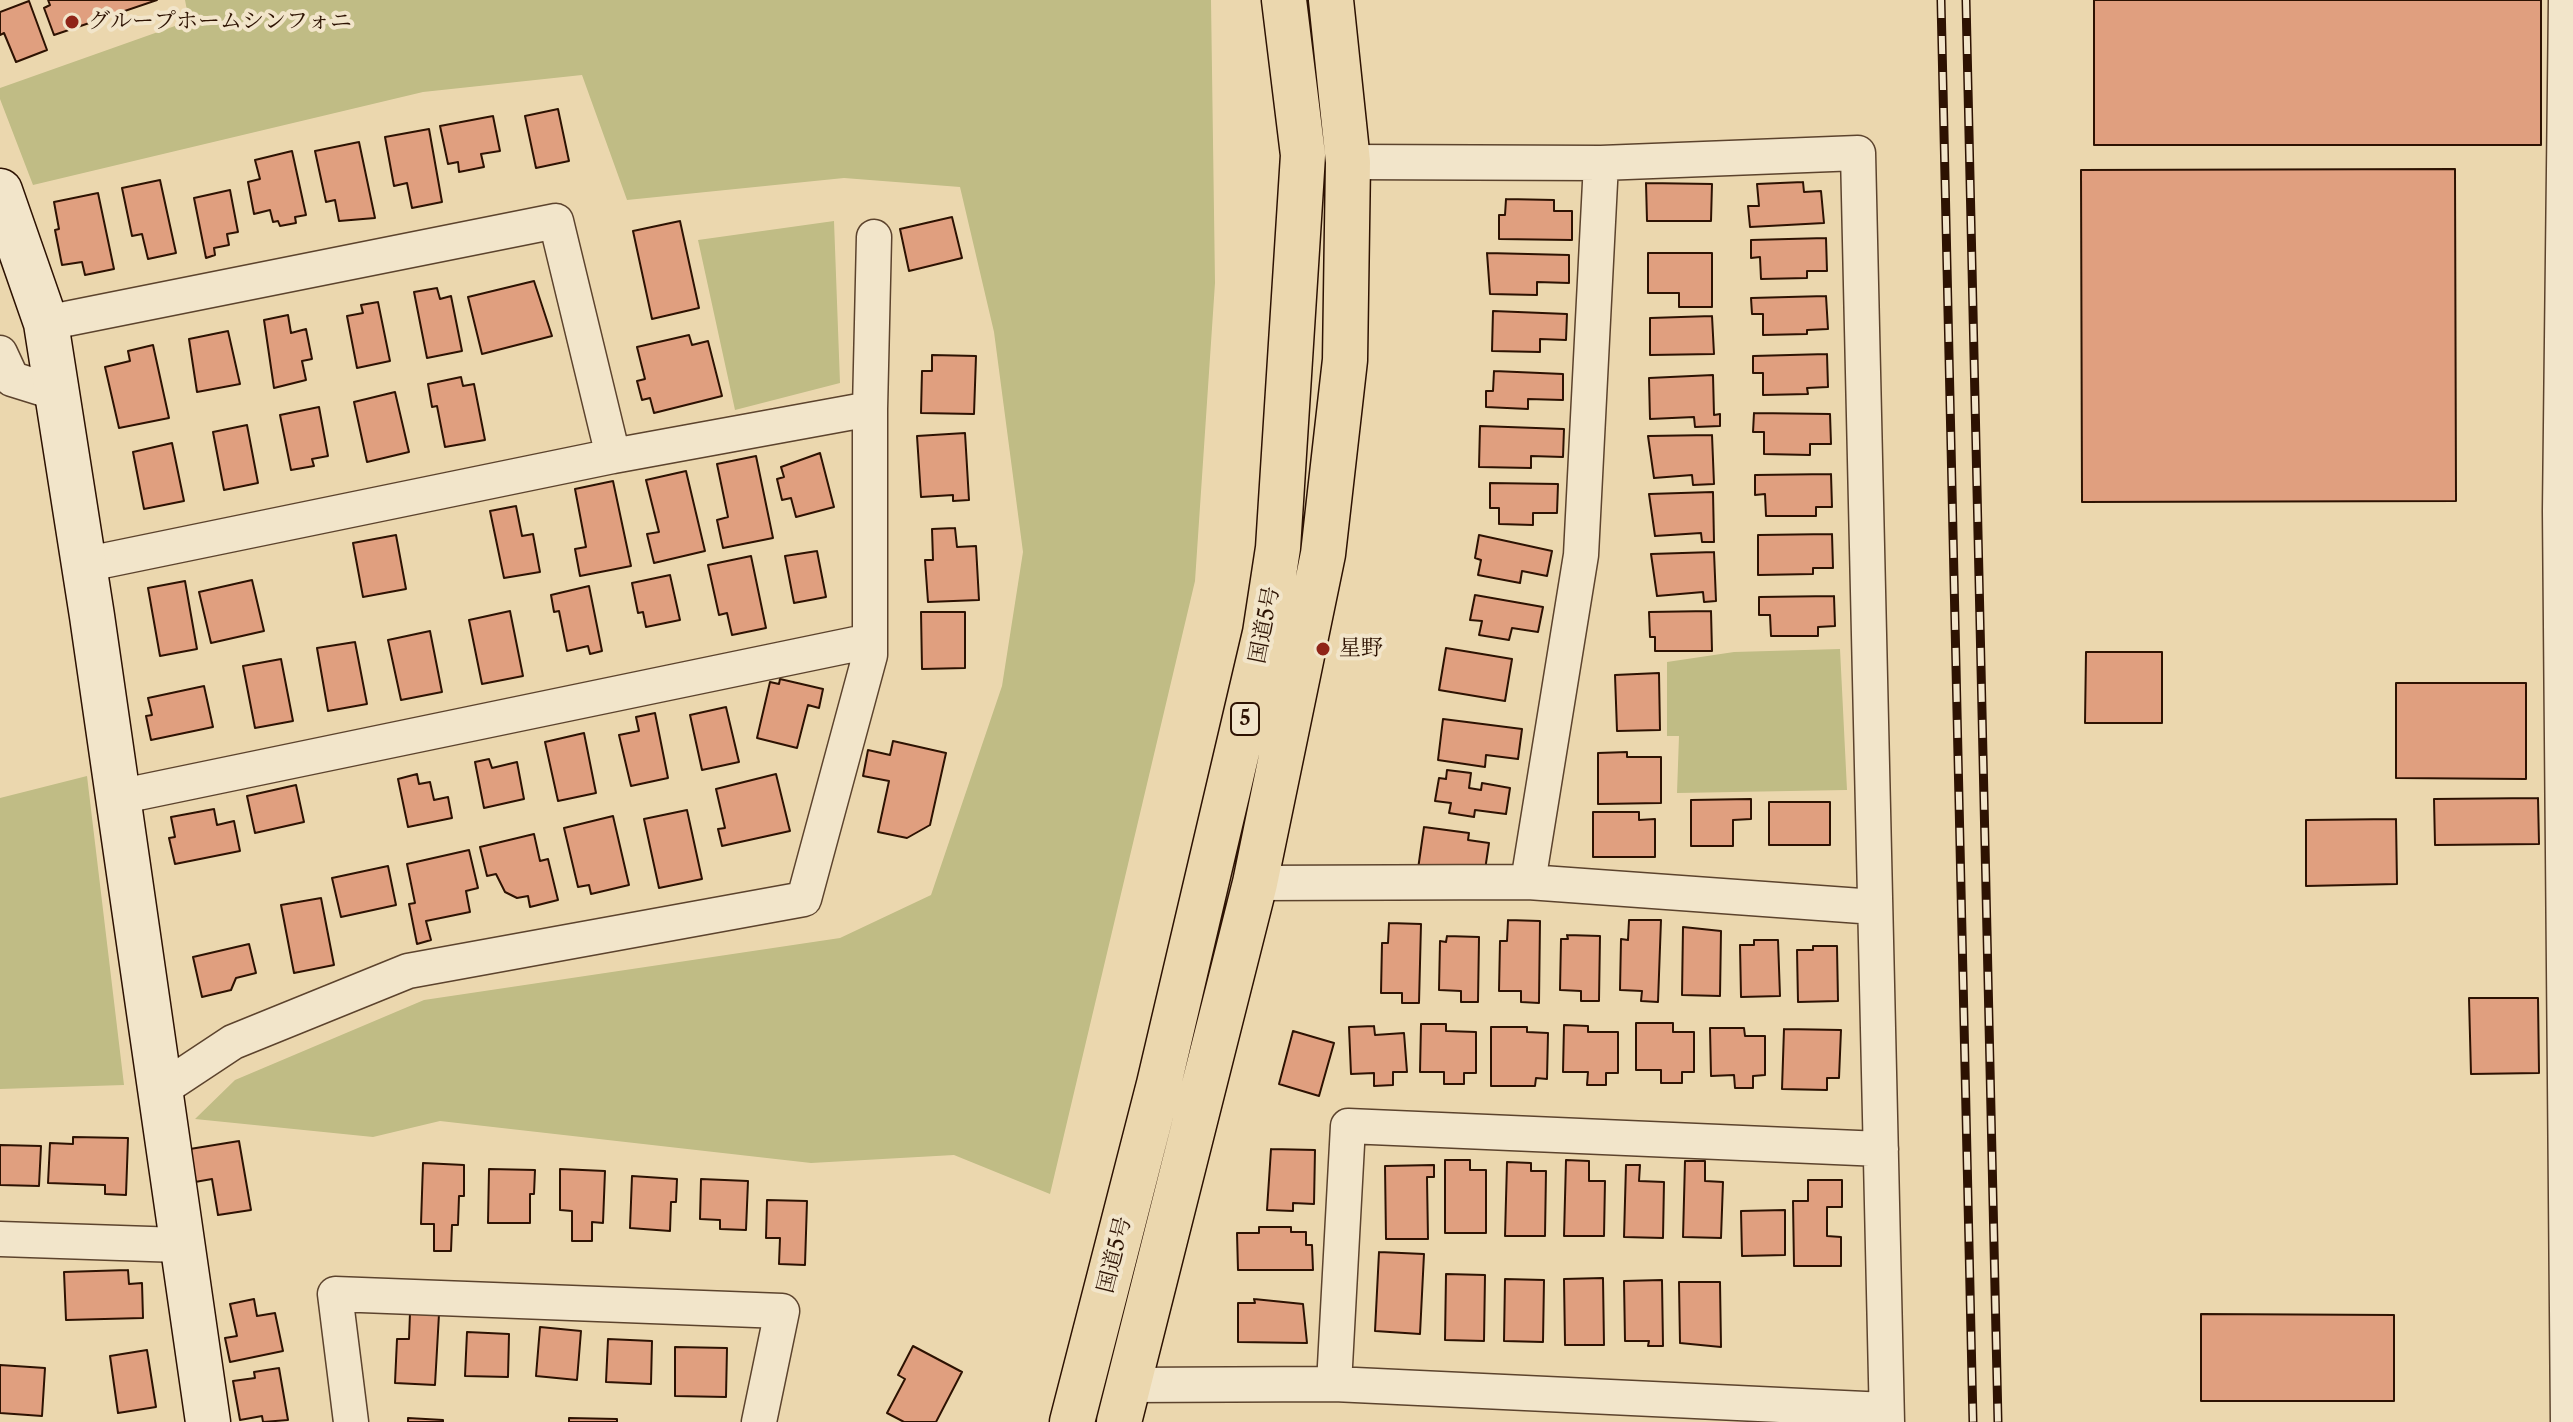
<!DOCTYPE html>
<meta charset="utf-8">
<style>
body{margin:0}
canvas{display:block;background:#ebd7ae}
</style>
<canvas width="2573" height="1422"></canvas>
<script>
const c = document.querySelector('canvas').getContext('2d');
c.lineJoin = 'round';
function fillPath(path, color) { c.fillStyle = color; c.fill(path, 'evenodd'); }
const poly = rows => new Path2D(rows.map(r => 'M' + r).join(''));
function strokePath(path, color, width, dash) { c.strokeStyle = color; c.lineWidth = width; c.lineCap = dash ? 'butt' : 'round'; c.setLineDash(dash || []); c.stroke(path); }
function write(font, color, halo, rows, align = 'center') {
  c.font = font + ' "Libre Caslon Text","Noto Serif JP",serif'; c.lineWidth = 8; c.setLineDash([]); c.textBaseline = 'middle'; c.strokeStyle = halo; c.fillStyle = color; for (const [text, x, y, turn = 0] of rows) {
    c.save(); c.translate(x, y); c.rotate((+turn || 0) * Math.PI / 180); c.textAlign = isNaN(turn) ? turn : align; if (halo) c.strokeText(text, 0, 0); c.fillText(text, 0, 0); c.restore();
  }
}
fillPath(poly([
 [185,0,1211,0,1215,283,1195,581,1050,1194,954,1155,811,1163,440,1121,373,1137,195,1119,235,1080,424,1000,840,938,931,895,1002,686,1023,552,994,332,960,187,844,178,627,200,582,75,423,92,33,185,0,99,0,88,189,21],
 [834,221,840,383,735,410,698,240],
 [1840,649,1847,790,1677,793,1679,736,1667,736,1667,662,1734,652],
 [87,776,124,1085,0,1089,0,798]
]), '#c0bc85');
const building = poly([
 [48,0,157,0,54,35,44,8,50,5,48,0],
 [2094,0,2541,0,2541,145,2094,145,2094,0],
 [29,1,47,50,16,62,4,33,0,35,0,12,29,1],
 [558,109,569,161,536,168,525,116,558,109],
 [493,116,500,151,481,154,484,167,459,172,458,162,448,164,440,126,493,116],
 [429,129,442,202,412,208,407,183,394,186,385,137,429,129],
 [359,142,375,218,339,221,335,200,326,202,315,151,359,142],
 [292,151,306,215,295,217,296,223,280,226,278,221,273,222,270,210,254,214,248,182,260,179,255,160,292,151],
 [2455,169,2456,501,2082,502,2081,170,2455,169],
 [160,180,176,253,148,259,142,234,132,236,122,188,160,180],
 [1803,182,1804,192,1821,191,1824,223,1750,227,1748,206,1759,206,1757,184,1803,182],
 [1646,183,1712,184,1711,221,1647,221,1646,183],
 [230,190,238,232,227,234,229,245,214,248,215,255,206,258,194,198,230,190],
 [98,193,114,269,85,275,82,262,62,265,55,230,59,229,54,202,98,193],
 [1506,199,1554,200,1554,211,1572,211,1572,240,1499,239,1499,215,1505,215,1506,199],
 [952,217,962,258,909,271,900,229,952,217],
 [680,221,699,308,652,319,633,231,680,221],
 [1826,238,1827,271,1807,271,1807,278,1761,279,1760,257,1751,258,1751,240,1826,238],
 [1487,253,1569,255,1569,283,1537,282,1537,295,1490,294,1487,253],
 [1648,253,1712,253,1712,307,1679,307,1679,293,1648,293,1648,253],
 [534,281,552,336,482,354,468,297,534,281],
 [437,288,440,299,451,296,462,351,427,358,414,292,437,288],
 [1826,296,1828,329,1807,330,1807,334,1763,335,1763,314,1752,314,1751,298,1826,296],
 [378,302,390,361,357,368,347,316,363,313,361,305,378,302],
 [1493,311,1567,314,1566,340,1540,339,1540,352,1492,351,1493,311],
 [288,315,291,333,306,329,312,359,302,361,306,380,274,388,264,320,288,315],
 [1712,316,1714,354,1650,355,1650,318,1712,316],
 [228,331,240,384,197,392,189,339,228,331],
 [689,335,692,345,708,341,722,396,654,413,650,398,642,400,637,381,645,379,637,347,689,335],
 [153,345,169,418,119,428,105,367,130,361,128,351,153,345],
 [1827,354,1828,387,1807,388,1808,394,1763,395,1763,373,1753,373,1753,356,1827,354],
 [932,355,976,356,974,414,921,413,922,371,932,371,932,355],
 [1494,371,1563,374,1563,400,1528,399,1528,409,1486,407,1486,391,1493,391,1494,371],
 [1713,375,1714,415,1720,414,1720,426,1695,427,1694,417,1650,419,1649,378,1713,375],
 [461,377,463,386,474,384,485,440,445,447,437,406,432,407,428,384,461,377],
 [395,392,409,452,367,462,354,402,395,392],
 [319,407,328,456,312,459,314,466,291,470,280,415,319,407],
 [1754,413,1830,414,1831,444,1810,444,1810,455,1764,454,1764,432,1753,432,1754,413],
 [247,425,258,483,224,490,213,432,247,425],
 [1480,426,1564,429,1563,457,1531,456,1531,468,1479,467,1480,426],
 [965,433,969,500,953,501,953,495,921,497,917,436,965,433],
 [1712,435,1714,484,1693,485,1692,475,1654,478,1648,436,1712,435],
 [172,443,184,501,144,509,133,452,172,443],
 [820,453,834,507,796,517,791,498,782,500,777,479,784,477,781,467,820,453],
 [756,456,773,538,723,548,717,520,728,517,717,464,756,456],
 [686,471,705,551,654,563,647,534,659,532,646,480,686,471],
 [1831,474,1832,507,1816,507,1816,516,1766,516,1765,494,1755,495,1755,475,1831,474],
 [613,481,631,566,580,576,575,549,586,547,575,489,613,481],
 [1490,483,1558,484,1557,513,1533,513,1533,525,1499,524,1499,508,1490,508,1490,483],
 [1713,492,1714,542,1702,542,1701,533,1655,536,1649,494,1713,492],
 [516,506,522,536,533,534,540,572,504,578,490,511,516,506],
 [955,528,957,547,976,546,979,600,928,602,925,560,933,560,932,529,955,528],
 [1832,534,1833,568,1813,568,1813,574,1758,575,1758,535,1832,534],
 [396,535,406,589,363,597,353,543,396,535],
 [1479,535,1552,551,1547,576,1522,571,1520,583,1478,575,1481,560,1475,558,1479,535],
 [817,551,826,597,794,603,785,556,817,551],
 [1714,552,1716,601,1704,602,1703,592,1657,596,1651,554,1714,552],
 [751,556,766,628,732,635,727,613,719,615,708,565,751,556],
 [670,575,680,620,646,627,643,612,638,613,632,583,670,575],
 [252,580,264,631,211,643,199,592,252,580],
 [185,581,197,649,160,656,148,588,185,581],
 [589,586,602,651,590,654,588,646,567,651,559,611,554,612,551,595,589,586],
 [1475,595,1543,607,1538,632,1512,628,1509,640,1479,635,1482,621,1470,620,1475,595],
 [1834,596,1835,626,1818,627,1818,636,1771,636,1770,615,1759,615,1759,597,1834,596],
 [510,611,523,676,482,684,469,620,510,611],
 [1711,611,1712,651,1655,651,1655,637,1650,637,1649,612,1711,611],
 [921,612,965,612,965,668,922,669,921,612],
 [430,631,442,692,401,700,388,640,430,631],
 [355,642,367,704,328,711,317,648,355,642],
 [1446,648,1512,659,1505,701,1439,690,1446,648],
 [2086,652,2162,652,2162,723,2085,723,2086,652],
 [281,659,293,721,255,728,243,666,281,659],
 [1659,673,1660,730,1617,731,1615,675,1659,673],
 [780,679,823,689,819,708,808,705,797,748,757,738,770,682,779,684,780,679],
 [2396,683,2526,683,2526,779,2396,778,2396,683],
 [204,686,213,727,151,740,146,716,152,715,148,698,204,686],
 [726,707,739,762,702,770,690,715,726,707],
 [655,713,668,778,631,786,619,735,639,731,636,717,655,713],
 [1443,719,1522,729,1518,759,1486,755,1485,767,1438,760,1443,719],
 [584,733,596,793,558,801,545,742,584,733],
 [893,741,946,753,930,825,907,838,878,832,889,781,863,776,868,750,890,755,893,741],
 [1627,752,1627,757,1661,757,1661,803,1598,804,1598,753,1627,752],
 [489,759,492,768,517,762,524,799,484,808,475,762,489,759],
 [1447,770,1471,773,1469,788,1481,790,1482,783,1510,788,1506,814,1475,810,1474,817,1449,813,1451,803,1435,801,1439,778,1446,779,1447,770],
 [417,774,419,784,430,782,434,800,448,797,452,818,408,827,398,779,417,774],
 [776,774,790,831,722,846,718,829,725,828,716,789,776,774],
 [296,785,304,822,255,833,247,796,296,785],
 [2538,798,2539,844,2435,845,2434,799,2538,798],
 [1751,799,1751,819,1733,820,1733,846,1691,846,1691,800,1751,799],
 [1769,802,1830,802,1830,845,1769,845,1769,802],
 [214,809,217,825,234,821,240,851,175,864,169,838,175,837,171,817,214,809],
 [687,810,702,879,659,888,644,819,687,810],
 [1593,812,1639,812,1639,820,1655,819,1655,857,1593,857,1593,812],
 [613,816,629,885,591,894,589,885,578,887,564,828,613,816],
 [2396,819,2397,884,2306,886,2306,820,2396,819],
 [1424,827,1469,833,1468,840,1489,843,1485,870,1418,869,1424,827],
 [534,834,540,861,548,859,558,900,530,907,528,896,517,898,505,892,496,874,487,876,480,847,534,834],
 [469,850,478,888,466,891,470,912,426,921,431,940,417,944,409,904,415,903,407,864,469,850],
 [388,866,396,905,341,917,332,878,388,866],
 [321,898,334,965,294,973,281,905,321,898],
 [1508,920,1540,921,1539,1003,1521,1002,1521,991,1499,991,1500,941,1507,941,1508,920],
 [1629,920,1661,920,1658,1002,1641,1001,1642,991,1620,990,1621,939,1628,940,1629,920],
 [1389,923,1421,924,1419,1003,1402,1003,1402,993,1381,993,1382,943,1388,943,1389,923],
 [1683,927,1721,931,1720,996,1682,995,1683,927],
 [1567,935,1600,936,1599,1001,1581,1001,1581,991,1560,990,1561,939,1568,939,1567,935],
 [1447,936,1479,937,1478,1002,1461,1002,1461,991,1439,990,1440,941,1446,942,1447,936],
 [1754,940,1778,940,1780,996,1741,997,1740,945,1754,945,1754,940],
 [249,944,256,973,236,978,231,990,202,997,193,957,249,944],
 [1813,946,1837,946,1838,1001,1798,1002,1797,950,1813,950,1813,946],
 [2469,998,2538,998,2539,1073,2471,1074,2469,998],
 [1636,1023,1673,1023,1673,1032,1694,1032,1694,1072,1682,1072,1682,1083,1661,1083,1661,1070,1636,1070,1636,1023],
 [1421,1024,1446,1024,1446,1031,1476,1032,1476,1073,1464,1073,1464,1084,1444,1084,1444,1072,1420,1072,1421,1024],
 [1564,1025,1588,1026,1588,1032,1618,1032,1618,1073,1606,1073,1606,1085,1587,1085,1588,1072,1563,1072,1564,1025],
 [1374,1026,1375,1035,1404,1033,1407,1072,1393,1072,1393,1085,1374,1086,1374,1073,1351,1074,1349,1027,1374,1026],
 [1491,1027,1527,1027,1527,1032,1548,1033,1547,1079,1536,1078,1535,1086,1491,1086,1491,1027],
 [1710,1028,1744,1028,1745,1036,1765,1036,1765,1075,1753,1076,1753,1088,1735,1088,1734,1075,1711,1076,1710,1028],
 [1784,1029,1841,1030,1839,1078,1827,1078,1827,1090,1782,1089,1784,1029],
 [1293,1031,1334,1043,1319,1096,1279,1084,1293,1031],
 [73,1137,128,1138,126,1195,105,1194,105,1185,48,1183,50,1143,73,1144,73,1137],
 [239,1141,251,1210,218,1215,212,1179,195,1182,190,1149,239,1141],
 [0,1145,41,1146,39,1186,0,1185,0,1145],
 [1271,1149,1315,1150,1314,1204,1293,1203,1293,1211,1267,1210,1271,1149],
 [1445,1160,1470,1160,1470,1170,1486,1170,1486,1233,1445,1233,1445,1160],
 [1566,1160,1589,1161,1589,1181,1605,1181,1604,1236,1564,1236,1566,1160],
 [1685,1161,1705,1161,1705,1181,1723,1182,1721,1238,1683,1237,1685,1161],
 [1507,1162,1531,1163,1531,1171,1546,1171,1545,1236,1505,1236,1507,1162],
 [423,1163,464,1165,464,1196,459,1196,458,1225,452,1225,451,1251,434,1251,434,1224,421,1224,423,1163],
 [1434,1165,1434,1177,1427,1177,1428,1239,1386,1239,1385,1166,1434,1165],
 [1626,1165,1640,1165,1639,1181,1664,1182,1663,1238,1624,1237,1626,1165],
 [489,1169,535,1170,534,1194,530,1194,530,1223,488,1223,489,1169],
 [560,1169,605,1171,603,1223,592,1222,592,1241,572,1241,572,1211,560,1210,560,1169],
 [632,1176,677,1179,676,1202,671,1202,670,1231,630,1228,632,1176],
 [701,1179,748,1181,746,1230,720,1229,720,1220,700,1219,701,1179],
 [1808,1180,1842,1180,1842,1207,1827,1207,1827,1236,1841,1237,1841,1266,1794,1266,1793,1201,1808,1201,1808,1180],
 [767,1200,807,1201,805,1265,779,1264,780,1238,766,1238,767,1200],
 [1785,1210,1785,1255,1742,1256,1741,1211,1785,1210],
 [1259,1227,1291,1227,1291,1232,1306,1232,1306,1245,1312,1245,1313,1270,1238,1270,1237,1233,1259,1233,1259,1227],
 [1379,1252,1424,1254,1420,1334,1375,1331,1379,1252],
 [128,1270,129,1284,142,1283,143,1318,66,1320,64,1272,128,1270],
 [1446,1274,1485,1275,1484,1341,1445,1340,1446,1274],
 [1603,1278,1604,1345,1565,1345,1564,1279,1603,1278],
 [1505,1279,1544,1280,1543,1342,1504,1341,1505,1279],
 [1662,1280,1663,1346,1648,1346,1649,1341,1625,1341,1624,1281,1662,1280],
 [1679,1282,1720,1282,1721,1347,1680,1343,1679,1282],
 [254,1299,257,1316,275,1313,283,1351,230,1362,225,1338,237,1336,230,1304,254,1299],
 [1254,1299,1303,1304,1307,1343,1238,1342,1238,1303,1255,1303,1254,1299],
 [410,1313,439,1314,435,1385,395,1383,397,1339,409,1339,410,1313],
 [2201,1314,2394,1315,2394,1401,2201,1401,2201,1314],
 [540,1327,581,1331,577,1380,536,1376,540,1327],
 [467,1332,509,1334,508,1377,465,1376,467,1332],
 [608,1339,652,1341,651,1384,606,1382,608,1339],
 [913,1346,962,1372,936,1422,904,1422,887,1413,905,1379,898,1375,913,1346],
 [675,1347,727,1348,726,1397,675,1396,675,1347],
 [147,1350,156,1407,118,1413,110,1356,147,1350],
 [0,1365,45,1368,42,1416,0,1413,0,1365],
 [279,1368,288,1420,263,1422,262,1416,240,1420,233,1381,255,1378,254,1372,279,1368],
 [408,1418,443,1420,443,1422,408,1422,408,1418],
 [569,1418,617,1419,617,1422,569,1422,569,1418]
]);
fillPath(building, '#e09f7f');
strokePath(building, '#2d1202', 2);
const street = poly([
 [2566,0,2560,511,2568,1422],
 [1348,162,1601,163,1858,153,1887,1422],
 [46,323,556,221,613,456,870,409,870,655,804,899,408,971,233,1042,159,1091],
 [0,353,12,379,57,393],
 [870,409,874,237],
 [83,565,613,456],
 [118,797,870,641],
 [1528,882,1581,555,1601,163],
 [1255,883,1528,882,1875,907],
 [0,1239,180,1245],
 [1334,1384,1348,1126,1881,1149],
 [1128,1385,1334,1384,1886,1410],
 [351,1422,335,1294,782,1311,759,1422]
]);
const secondary = poly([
 [0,191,46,323,92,616,208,1422]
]);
const highway = poly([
 [1072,1422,1159,1084,1265,633,1278,548,1303,155,1284,0],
 [1119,1422,1255,883,1323,554,1345,360,1348,162,1331,0]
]);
strokePath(street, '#5c432d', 37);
strokePath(secondary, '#2d1202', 47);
strokePath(highway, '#2d1202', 47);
strokePath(street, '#f2e5ca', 34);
strokePath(secondary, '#f2e5ca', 44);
strokePath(highway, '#ebd7ae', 44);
const rail = poly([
 [1941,0,1973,1422],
 [1966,0,1998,1422]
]);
strokePath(rail, '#2d1202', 9);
strokePath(rail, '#f2e5ca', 6, [18]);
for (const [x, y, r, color] of [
 [72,22,8,"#8f2418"],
 [1323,649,8,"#8f2418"]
]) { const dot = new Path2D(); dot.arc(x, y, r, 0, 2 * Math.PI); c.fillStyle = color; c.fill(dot); strokePath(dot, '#f2e5ca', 3); }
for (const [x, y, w] of [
 [1245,719,28]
]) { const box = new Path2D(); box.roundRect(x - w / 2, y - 16, w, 32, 6); c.fillStyle = '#f2e5ca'; c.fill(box); strokePath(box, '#2d1202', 2); }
write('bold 20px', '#2d1202', null, [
 ["5",1245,719]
]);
write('22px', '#2d1202', '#f2e5ca', [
 ["グループホームシンフォニ",88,22],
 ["星野",1339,649]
], 'left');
write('22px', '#2d1202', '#f2e5ca', [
 ["国道5号",1265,625,-79],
 ["国道5号",1115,1255,-76]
]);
</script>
